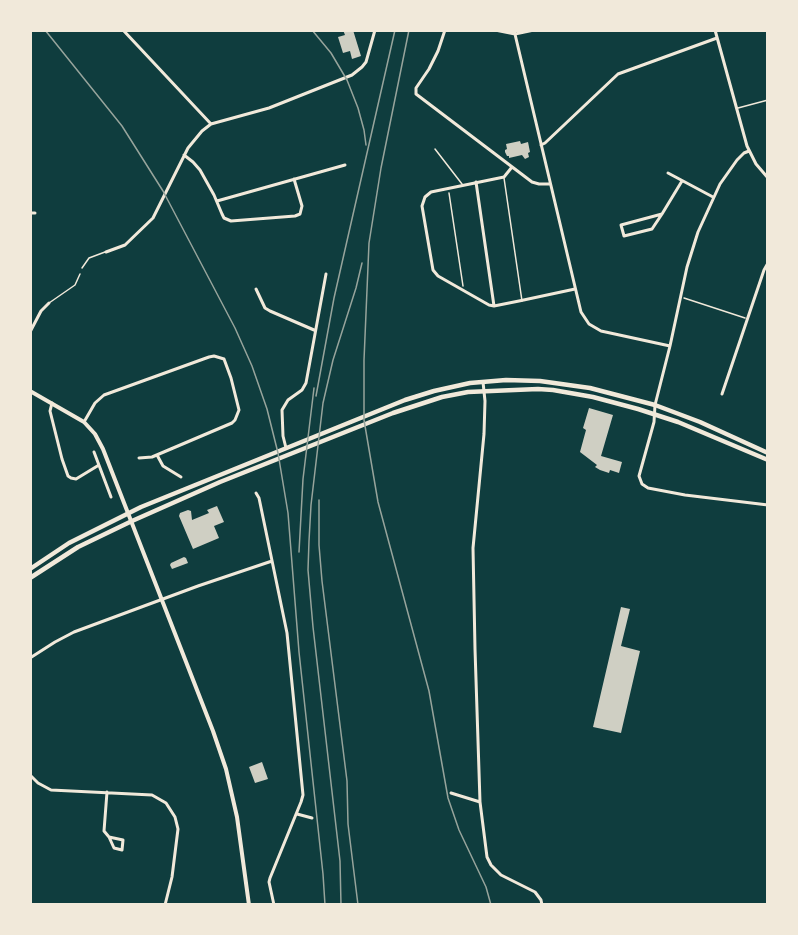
<!DOCTYPE html>
<style>
body{margin:0}
#map{position:relative;width:798px;height:935px;overflow:hidden;background:#0f3d3e;font-family:Inter,sans-serif}
canvas{display:block}
.frame{position:absolute;inset:0;border:32px solid #f1e9da;pointer-events:none}
</style>
<div id="map">
<canvas width="798" height="935"></canvas>
<div class="frame"></div>
</div>
<script>
const c = document.querySelector('canvas').getContext('2d');
c.lineJoin = 'round';
function fillPath(path, color) { c.fillStyle = color; c.fill(path, 'evenodd'); }
const poly = rows => new Path2D(rows.map(r => 'M' + r).join(''));
function strokePath(path, color, width, dash) { c.strokeStyle = color; c.lineWidth = width; c.lineCap = dash ? 'butt' : 'round'; c.setLineDash(dash || []); c.stroke(path); }
fillPath(poly([
 [343,30,353,30,361,56,352,59,350,51,343,53,338,37,345,35],
 [520,141,521,144,528,142,530,152,528,153,529,157,525,159,522,155,509,158,509,156,507,156,505,152,505,150,507,149,506,144],
 [589,408,613,415,601,456,622,462,619,473,610,470,609,473,600,470,595,467,597,465,580,452,586,430,583,428],
 [217,506,224,522,214,526,219,538,193,549,179,516,180,513,188,510,191,511,192,520,209,513,207,510],
 [184,557,186,558,188,563,172,569,170,565,171,563],
 [621,607,630,609,621,646,640,651,621,733,593,727],
 [262,762,268,779,255,783,249,767]
]), '#cfcfc3');
strokePath(poly([
 [449,193,463,286],
 [684,298,745,318]
]), '#f1e9da', 1.5);
strokePath(poly([
 [738,108,768,100],
 [435,149,462,184],
 [504,178,522,301],
 [82,268,89,258,105,252],
 [49,303,75,285,80,274]
]), '#f1e9da', 1.5);
strokePath(poly([
 [123,30,211,124],
 [445,30,438,51,429,69,416,88,416,94,532,182,539,184,550,184],
 [495,30,515,34,534,30],
 [514,30,581,312,589,324,601,331,670,346],
 [715,30,747,146,756,164,768,178],
 [541,145,545,143,618,74,717,38],
 [749,151,744,153,737,160,720,184,698,232,687,267,670,346,655,405,654,422,639,476,642,484,648,488,685,495,768,505],
 [184,155,193,162,200,170,214,195,222,214,224,218,231,221,295,216,300,214,302,206,294,179],
 [512,167,504,177,431,192,425,197,422,206,433,270,438,276,489,305,494,306,519,301,575,289],
 [668,173,713,197],
 [476,182,494,306],
 [217,201,345,165],
 [30,213,35,213],
 [662,214,652,229,624,236,621,225,662,214,682,181],
 [106,252,125,245,153,218,188,148,202,131,211,124,269,108,352,75,362,67,366,62,375,30],
 [256,289,265,308,270,311,314,330],
 [30,332,41,311,49,303],
 [483,382,485,401,484,434,473,548,475,649,480,802,487,857,491,865,501,875,535,892,541,900,542,905],
 [722,394,764,270,768,263],
 [52,403,50,411,62,459,68,476,71,478,76,479,99,465],
 [84,422,95,403,104,395,209,357,214,356,224,359,231,378,239,410,235,420,232,423,152,457,139,458],
 [286,448,283,436,282,410,288,400,302,390,306,383,326,274],
 [94,452,111,497],
 [157,455,163,466,181,477],
 [256,493,259,498,287,633,303,795,301,802,270,878,269,882,274,905],
 [30,658,55,642,74,632,198,586,272,561],
 [30,775,38,783,51,790,152,795,166,803,175,817,178,829,172,877,165,905],
 [107,792,104,831,109,837,123,840,122,850,114,848,109,837],
 [451,793,480,802],
 [297,814,312,818]
]), '#f1e9da', 3);
strokePath(poly([
 [30,391,84,422,95,434,103,449,213,731,226,769,237,817,249,905]
]), '#f1e9da', 4);
strokePath(poly([
 [30,569,69,543,141,507,405,400,434,391,470,383,506,380,540,381,590,388,655,405,700,422,768,453],
 [30,578,78,547,132,521,220,482,393,413,442,397,468,392,538,389,553,390,593,397,638,409,678,422,768,460]
]), '#f1e9da', 4.5);
strokePath(poly([
 [45,30,122,126,163,191,235,328,252,366,267,409,278,453,288,513,299,652,323,874,325,905],
 [312,30,331,53,347,80,358,108,364,130,366,145],
 [409,30,381,168,369,243,364,360,364,420,378,502,429,691,448,798,459,830,486,887,491,905],
 [316,396,334,298,395,30],
 [319,500,319,545,322,581,347,781,348,824,358,905],
 [299,552,303,479,314,388],
 [341,905,340,861,313,627,308,570,309,541,311,505,323,403,333,360,356,288,362,263]
]), '#97a49c', 1.5);
</script>
